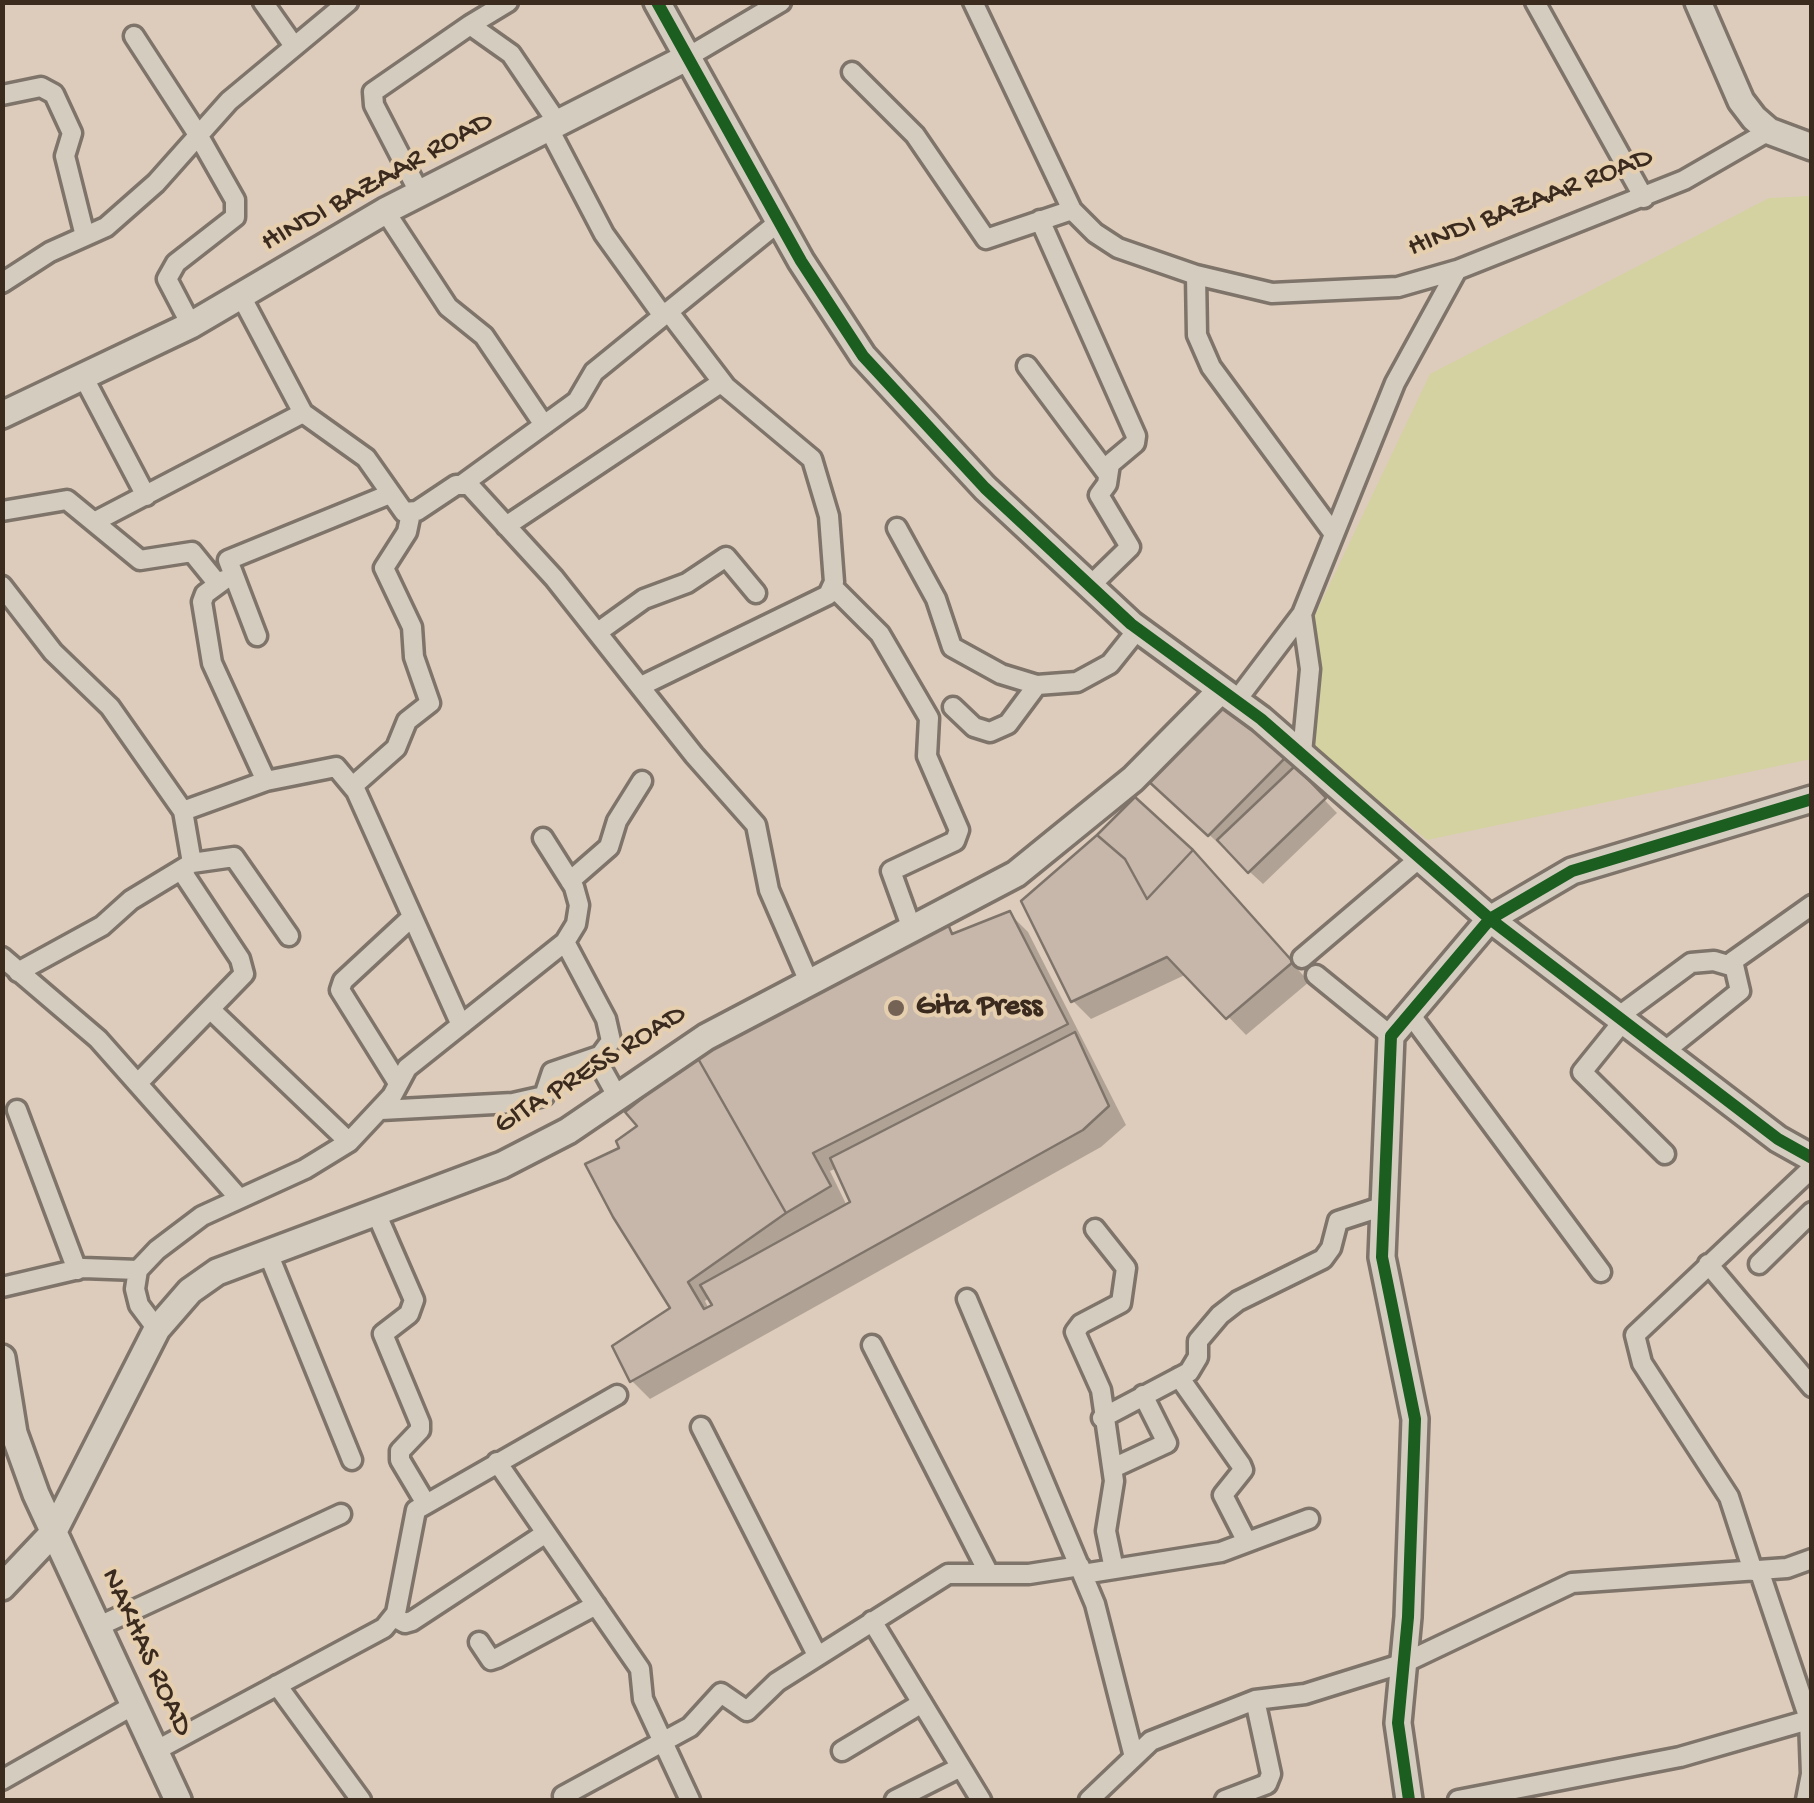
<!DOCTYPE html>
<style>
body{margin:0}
#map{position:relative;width:1814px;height:1803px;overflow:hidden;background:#ddccbc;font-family:"Gochi Hand",sans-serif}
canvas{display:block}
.frame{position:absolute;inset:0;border:5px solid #3b2a1e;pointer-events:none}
</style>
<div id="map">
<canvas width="1814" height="1803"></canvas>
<div class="frame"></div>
</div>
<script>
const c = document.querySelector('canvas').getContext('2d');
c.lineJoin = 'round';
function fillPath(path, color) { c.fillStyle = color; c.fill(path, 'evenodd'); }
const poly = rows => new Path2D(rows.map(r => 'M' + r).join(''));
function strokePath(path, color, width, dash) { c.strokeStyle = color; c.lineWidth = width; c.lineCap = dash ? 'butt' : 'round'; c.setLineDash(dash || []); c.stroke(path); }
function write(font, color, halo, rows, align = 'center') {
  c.font = font + ' "Gochi Hand",sans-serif'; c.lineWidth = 8; c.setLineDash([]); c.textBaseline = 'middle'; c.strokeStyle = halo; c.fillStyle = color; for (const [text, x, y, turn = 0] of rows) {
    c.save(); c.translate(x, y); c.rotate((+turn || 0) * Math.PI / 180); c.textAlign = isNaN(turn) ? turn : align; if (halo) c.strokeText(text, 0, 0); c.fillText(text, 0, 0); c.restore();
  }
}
fillPath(poly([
 [1811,196,1811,759,1427,840,1314,749,1307,632,1430,374,1769,198]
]), '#d3d2a0');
fillPath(poly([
 [1219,707,1285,759,1337,813,1263,884,1168,797],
 [1211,871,1309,982,1246,1035,1187,974,1091,1019,1073,1001],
 [1010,914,1028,932,1126,1125,1101,1147,650,1399,632,1381,673,1309,622,1149,948,927,956,935],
 [837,1168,853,1203,847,1206,830,1171],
 [710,1297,716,1306,709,1309,705,1301]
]), '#0003');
const building = poly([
 [1219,704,1286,757,1208,836,1146,779,1219,704],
 [1295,766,1326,798,1248,873,1217,840,1295,766],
 [1135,797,1193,850,1147,899,1125,859,1097,835,1135,797],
 [1097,835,1125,859,1147,899,1193,850,1293,962,1226,1019,1167,957,1071,1002,1021,901,1097,835],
 [1010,911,1068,1024,813,1153,831,1186,786,1213,696,1055,948,924,952,934,1010,911],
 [1075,1032,1109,1106,1083,1130,630,1382,612,1346,670,1308,613,1217,585,1164,619,1148,616,1141,637,1126,625,1112,696,1055,786,1213,688,1282,704,1309,712,1305,700,1285,850,1202,830,1158,1075,1032]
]);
fillPath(building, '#c7b6aa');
strokePath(building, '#7f746a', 2.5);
const street = poly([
 [263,2,294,46],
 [973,2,1072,210,1095,233,1118,248,1196,275,1272,293,1398,287,1457,270,1684,180,1769,131],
 [1535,2,1644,198],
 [470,25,508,2],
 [134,36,197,133,235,200,235,217,176,263,167,279,191,325],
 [686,58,781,2],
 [852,72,915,135,986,239,1072,210],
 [2,95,41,87,54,94,72,133,65,156,85,236],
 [548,127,604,234,663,316],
 [420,194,374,105,373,92,470,25,511,54,557,122],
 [385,211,448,307,484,336,544,425],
 [1040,220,1136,436,1135,443,1110,464,1107,484,1099,495,1130,547,1090,586],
 [1196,275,1197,335,1211,367,1334,534],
 [2,283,50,252,106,227,156,183,229,101,348,2],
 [241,296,303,413,366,458,404,512,417,511,456,485,469,485,554,578,694,755,756,825,769,890,809,982],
 [1027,366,1106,472],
 [84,378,146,496],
 [464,483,577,401,594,372,780,221],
 [2,511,67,500,140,560,192,552,218,584],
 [94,522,303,413],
 [506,526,722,382],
 [897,528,936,599,952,647,1001,674,1037,685,1077,682,1110,664,1138,629],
 [224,580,205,594,202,602,212,663,266,781],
 [2,586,53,652,110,707,183,811],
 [834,588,880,634,929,718,927,756,959,830,955,841,891,871,912,929],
 [1302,614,1310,669,1302,753],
 [598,632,644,599,687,583,726,557,756,593],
 [257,636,228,560,390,494],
 [641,686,828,595,834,582,829,516,812,459,726,387,668,311],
 [1236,701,1302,614,1395,383,1457,270],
 [953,707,974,727,990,732,1008,724,1037,685],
 [353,786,396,748,407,721,430,703,414,657,412,627,384,568,407,532,411,513],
 [192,863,234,857,289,936],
 [570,881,609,847,617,821,642,781],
 [565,942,606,1019,611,1041,597,1060,617,1096],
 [2,957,98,1039,238,1197],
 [1302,958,1421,857],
 [18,972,102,926,131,900,192,863,183,811,266,781,336,767,356,791,461,1025],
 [1316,975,1391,1036],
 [210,1009,349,1142],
 [1410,1014,1601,1272],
 [1619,1016,1691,963,1714,961,1731,966],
 [1624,1020,1582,1072,1665,1154],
 [1665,1051,1740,991,1733,961,1812,905],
 [139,1082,244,974,240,959,181,870],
 [398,1083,340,990,343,981,412,917],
 [17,1110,77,1270],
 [381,1110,513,1103,544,1096,552,1072,599,1056],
 [377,1215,414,1300,409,1314,383,1334,420,1423,420,1430,400,1451,400,1460,425,1502],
 [1095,1229,1126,1268,1121,1303,1081,1324,1075,1332,1101,1390,1114,1481,1106,1531,1114,1569],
 [268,1253,352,1460],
 [1708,1264,1812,1387],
 [1759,1264,1812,1212],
 [2,1287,83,1268,138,1270],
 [967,1299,1095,1604,1133,1753],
 [157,1329,139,1305,135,1289,138,1270,157,1250,202,1216,305,1169,349,1142,392,1096,407,1068,565,942,576,924,579,905,574,887,543,838],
 [872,1345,988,1572],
 [1179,1377,1241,1465,1243,1470,1223,1495,1247,1542],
 [1102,1418,1189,1372,1198,1357,1198,1341,1220,1315,1238,1301,1323,1259,1331,1248,1338,1221,1384,1206],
 [701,1427,817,1655],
 [497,1462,640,1669,643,1699,690,1800],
 [1113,1468,1167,1443,1143,1395],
 [1759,1570,1809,1719,1811,1774,1806,1800],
 [1753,1571,1729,1497,1642,1363,1635,1335,1812,1168],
 [1083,1574,1221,1552,1309,1519],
 [394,1617,405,1623,412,1621,546,1533],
 [872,1621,981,1800],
 [97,1627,341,1514],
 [479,1642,491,1660,497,1658,596,1605],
 [277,1685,361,1800],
 [155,1751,384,1628,396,1613,416,1510,617,1395],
 [842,1751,922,1703],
 [2,1780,134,1705],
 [563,1796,690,1727,721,1693,747,1711,777,1682,948,1574,1029,1574,1080,1566],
 [895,1800,961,1767],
 [1089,1800,1151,1741,1255,1700,1305,1694,1404,1663,1572,1583,1787,1568,1812,1559],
 [1225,1800,1267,1784,1271,1774,1255,1700],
 [1458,1800,1680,1757,1812,1719]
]);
const secondary = poly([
 [657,2,801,261,863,356,985,488,1131,624,1261,719,1490,919,1778,1139,1812,1158],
 [1698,2,1741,101,1754,118,1769,131,1812,147],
 [2,415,191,325,385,211,686,58],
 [2,1358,14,1433,36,1494,178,1800],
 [2,1587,53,1533,157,1329,190,1291,217,1272,502,1165,568,1131,706,1037,1016,874,1133,779,1221,690],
 [1409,1800,1398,1723,1408,1617,1415,1419,1382,1257,1391,1036,1490,919,1572,871,1812,799]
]);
strokePath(street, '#7f746a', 25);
strokePath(secondary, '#7f746a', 32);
strokePath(street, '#d5ccc0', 18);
strokePath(secondary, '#d5ccc0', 25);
strokePath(poly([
 [657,2,801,261,863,356,985,488,1131,624,1261,719,1490,919,1778,1139,1812,1158],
 [1409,1800,1398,1723,1408,1617,1415,1419,1382,1257,1391,1036,1490,919,1572,871,1812,799]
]), '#1b5e20', 12);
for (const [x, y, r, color] of [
 [896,1008,10,"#746355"]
]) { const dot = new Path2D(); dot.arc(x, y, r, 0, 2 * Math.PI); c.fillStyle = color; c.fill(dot); strokePath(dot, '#e6cfaf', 4); }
write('30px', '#3b2a1e', '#e6cfaf', [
 ["HINDI BAZAAR ROAD",378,183,-29],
 ["HINDI BAZAAR ROAD",1531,204,-21],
 ["GITA PRESS ROAD",591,1071,-32],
 ["NAKHAS ROAD",145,1653,65]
]);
write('bold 30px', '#3b2a1e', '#e6cfaf', [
 ["Gita Press",916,1008]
], 'left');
</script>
